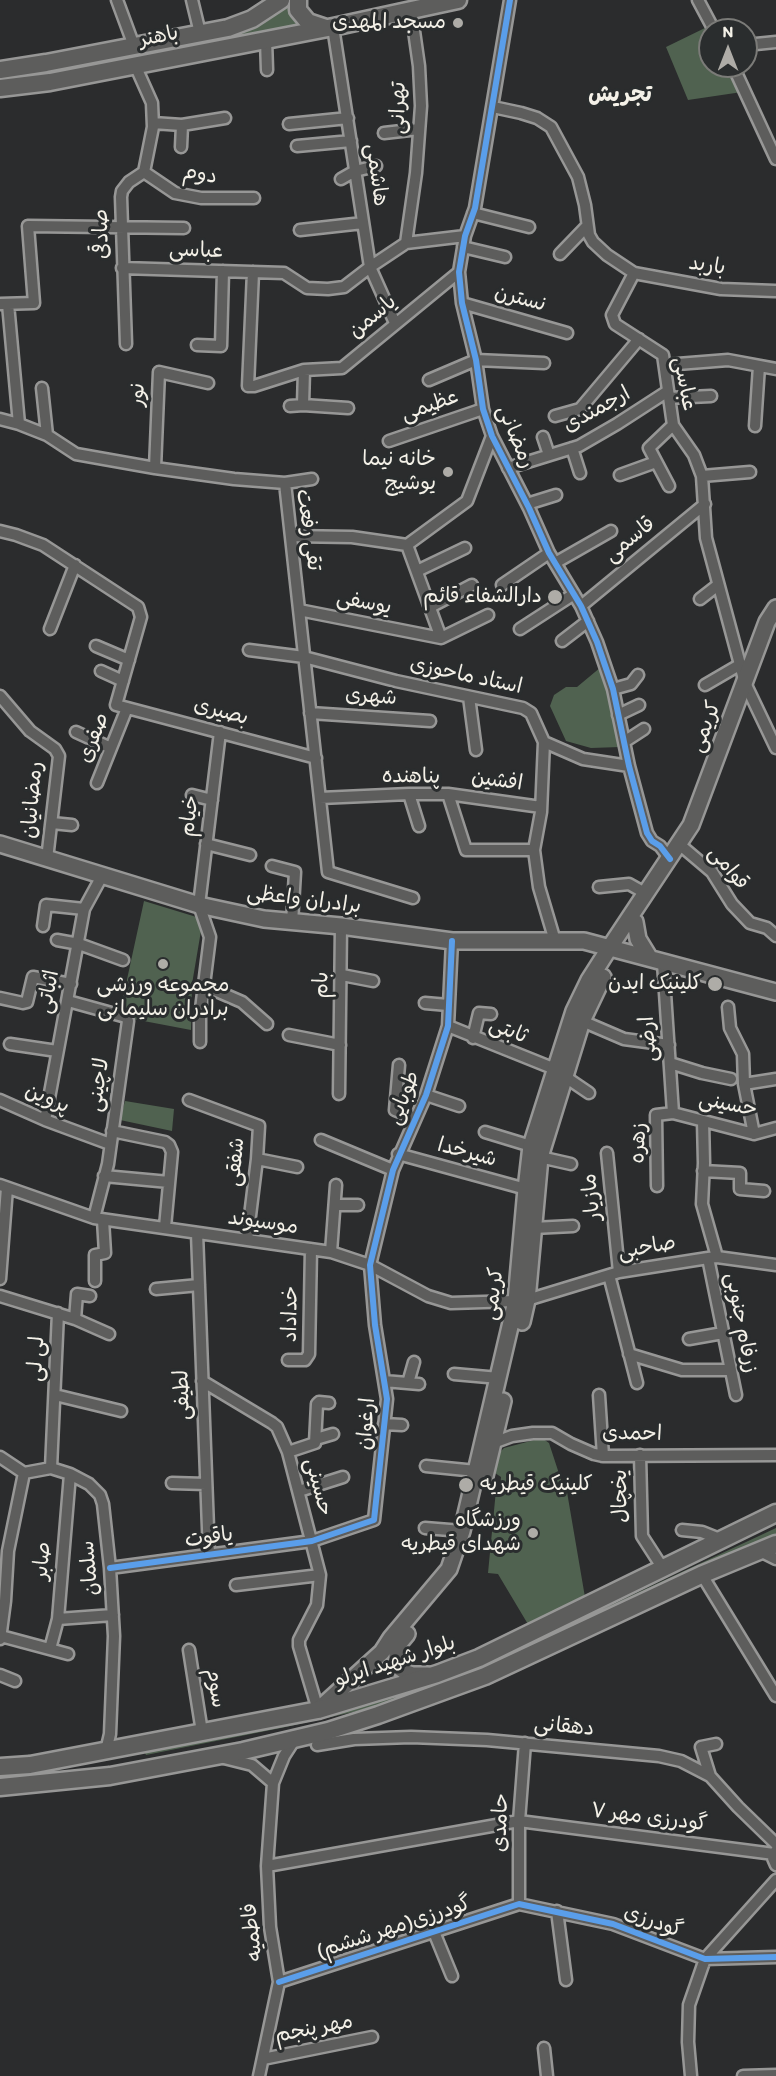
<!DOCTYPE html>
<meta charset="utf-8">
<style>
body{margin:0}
#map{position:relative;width:776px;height:2076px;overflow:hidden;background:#2b2c2d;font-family:Itim,sans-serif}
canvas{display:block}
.north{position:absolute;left:698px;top:18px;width:60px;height:60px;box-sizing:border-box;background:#2a2d2e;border:2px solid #7b7b78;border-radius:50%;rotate:0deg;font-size:16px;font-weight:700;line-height:24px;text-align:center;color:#f4f1e8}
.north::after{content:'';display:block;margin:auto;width:21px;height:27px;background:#aeaca7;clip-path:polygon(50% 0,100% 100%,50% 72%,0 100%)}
</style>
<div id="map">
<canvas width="776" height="2076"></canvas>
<div class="north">N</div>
</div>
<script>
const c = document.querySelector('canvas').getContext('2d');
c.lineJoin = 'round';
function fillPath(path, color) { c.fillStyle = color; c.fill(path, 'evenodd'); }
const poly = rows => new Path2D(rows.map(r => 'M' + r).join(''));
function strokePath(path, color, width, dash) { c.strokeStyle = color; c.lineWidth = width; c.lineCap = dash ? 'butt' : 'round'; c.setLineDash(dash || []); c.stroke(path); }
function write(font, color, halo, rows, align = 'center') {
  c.font = font + ' Itim,"Playpen Sans Arabic",sans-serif'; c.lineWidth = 6; c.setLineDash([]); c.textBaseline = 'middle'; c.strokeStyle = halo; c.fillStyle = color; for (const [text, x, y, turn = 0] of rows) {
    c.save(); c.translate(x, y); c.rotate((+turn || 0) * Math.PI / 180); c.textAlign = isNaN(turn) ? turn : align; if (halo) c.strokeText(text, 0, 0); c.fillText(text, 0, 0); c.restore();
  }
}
fillPath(poly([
 [292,0,306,26,270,31,50,74,0,80,0,75,235,33,259,25],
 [707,27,710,32,710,66,728,66,742,92,688,100,666,47],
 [601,667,620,747,591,748,566,741,550,706,554,695,566,687,577,687],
 [144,901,203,919,192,984,191,1030,133,1019,121,1007],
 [125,1101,174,1109,172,1131,120,1120],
 [542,1438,549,1443,565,1492,567,1492,586,1603,532,1631,498,1574,488,1573,496,1490,500,1490,501,1477,495,1473,500,1452,504,1448],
 [776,1528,776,1539,492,1665,436,1687,358,1711,281,1728,146,1755,143,1749,345,1709,423,1687,566,1626]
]), '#506250');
const street = poly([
 [117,0,134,46],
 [192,0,200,33],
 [510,0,475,208,465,236,459,272,462,303,476,360,483,409,492,436,529,508,549,553,581,606,597,642,613,689,629,766,647,833,652,841,660,846,670,859],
 [698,0,714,30],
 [333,27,370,267,395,323],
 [266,40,267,70],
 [746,45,776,42],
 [733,66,776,159],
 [493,107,521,113,537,118,551,127,578,177,585,205,589,235,593,242,607,255,634,273,612,315,615,324,663,355,673,425,694,455,702,476,706,538,745,683,776,748],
 [153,123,182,125,225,118],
 [289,124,348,118],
 [384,133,419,129],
 [297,146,351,141],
 [181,147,182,125],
 [144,172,175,193,201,198,254,198],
 [341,179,355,171,376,166],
 [473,213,529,227],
 [300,230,363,223],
 [406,243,416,173,421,106,419,66,411,10],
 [463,247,505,257],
 [560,254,587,226],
 [122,268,284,273,307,288,328,289,344,287,370,267,406,243,465,236],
 [253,272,248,386,254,386,304,370,342,368,459,272],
 [634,273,721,289,775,291],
 [462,303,567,333],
 [0,304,34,303,28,226,184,228],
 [8,304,19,424],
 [126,344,121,197,122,191,129,182,144,172,153,127,152,103,135,65],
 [197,345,221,346,223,271],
 [665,365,728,360,776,369],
 [429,380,476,360,544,363],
 [42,388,47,435],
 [669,398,711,396],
 [303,405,304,370],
 [290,406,303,405,348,408],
 [555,416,580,409,639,339],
 [0,419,19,424,47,435,76,454,155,468,234,479,285,483,312,479],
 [755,426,759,366],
 [543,437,549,455],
 [389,441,483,409],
 [572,448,580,473],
 [155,468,159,372,208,383],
 [508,468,579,446,617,424,668,391],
 [620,475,656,462],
 [702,476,750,472],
 [285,483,328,872,413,898],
 [669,486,649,448,673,425],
 [527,504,556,495],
 [0,531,16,535,43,545,138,607,141,617,116,705,316,758],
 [291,536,352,537,407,545,467,501,492,436],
 [407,545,441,638],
 [555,563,611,531],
 [417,571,465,548],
 [502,585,549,553],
 [700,599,718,585],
 [581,606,705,504],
 [430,607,472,585],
 [299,610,441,638,488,615],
 [50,629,75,565],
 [520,629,574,594],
 [562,641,588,621],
 [96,646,129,660],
 [249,650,304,657,396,681,523,708,531,713,544,742,541,812,534,850,539,887,555,941],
 [101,671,123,681],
 [705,685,741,664],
 [613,689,631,684,638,675],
 [0,696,30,731,55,749,59,756,47,859],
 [469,697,476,750],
 [310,713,430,721],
 [618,715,639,705],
 [76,732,111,748],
 [544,742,583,759,629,766],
 [624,742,644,729],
 [97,783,127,708],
 [409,794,419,826],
 [448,794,466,850,534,850],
 [192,795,212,800],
 [320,798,409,794,448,794,541,807],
 [52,823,72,825],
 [206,844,250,855],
 [679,844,712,872,732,904,750,923,767,928,776,936],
 [272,866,295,872,292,923],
 [599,887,629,884,645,893],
 [43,926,46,905,84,909],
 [57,940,79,944,123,960],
 [663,963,673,1113],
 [342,975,373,981],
 [205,986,242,1002,267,1024],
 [0,998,23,1003,27,1002,33,977,71,984],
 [68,1001,126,1017,128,1021,108,1164,94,1218],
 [425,1003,448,1005],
 [728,1007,730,1028,743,1054,744,1084,754,1134],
 [582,1021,624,1039,669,1045],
 [448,1026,555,1069],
 [289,1035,340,1045],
 [473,1038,479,1013,491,1014],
 [200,1042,200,1017,210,937,199,905,220,732],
 [10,1044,57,1051],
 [670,1063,702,1073,731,1079],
 [399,1065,395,1110,415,1118],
 [564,1076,589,1093],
 [744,1084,776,1079],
 [339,1094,341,926],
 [426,1095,459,1106],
 [0,1100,45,1120,110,1144],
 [189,1100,259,1126,257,1159,247,1240],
 [45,1120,84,909,102,876],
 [703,1121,704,1163,702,1204,717,1257],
 [112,1131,165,1142,169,1145,172,1152,165,1227],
 [485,1132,531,1146],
 [321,1140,393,1170],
 [607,1153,619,1272],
 [398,1154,526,1189],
 [540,1157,571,1164],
 [257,1159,297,1167],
 [703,1171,740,1173,740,1189,764,1191],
 [104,1176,169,1182],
 [0,1185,94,1218,331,1252,370,1265,428,1296,451,1303,516,1301],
 [657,1186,656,1115,673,1113,754,1134,776,1128],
 [335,1205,358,1205],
 [533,1228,573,1226],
 [197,1233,209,1555],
 [331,1252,336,1185],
 [708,1258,736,1395],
 [609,1275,637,1383],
 [0,1279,7,1188],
 [95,1281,95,1255,105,1253,103,1220],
 [156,1289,199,1285],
 [0,1296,75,1319,109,1334],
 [527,1300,619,1272,708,1258,717,1257,776,1265],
 [75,1319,77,1294,90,1296],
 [689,1339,723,1333],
 [629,1354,682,1370,731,1370],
 [288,1360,305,1360,309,1354,311,1249],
 [454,1374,499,1378],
 [202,1381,272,1423,277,1427,288,1452,320,1575,317,1605,299,1640,299,1646,318,1710],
 [384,1381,419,1384],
 [408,1383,414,1362],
 [55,1395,121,1411],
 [599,1395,603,1456],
 [384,1424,402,1425],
 [316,1439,333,1434],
 [493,1443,512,1436,533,1433,552,1433,571,1444,594,1454,603,1456,776,1455],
 [288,1452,315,1443,317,1404,319,1402,329,1403],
 [640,1455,642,1536,662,1567],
 [0,1457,24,1473,51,1468,70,1474,89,1484,100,1495,103,1504,110,1568,114,1636,110,1734,106,1751],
 [426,1466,476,1471],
 [51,1468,58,1313],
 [172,1483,206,1484],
 [299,1491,343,1477],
 [425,1528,462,1531],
 [682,1530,702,1532,722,1540],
 [758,1550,776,1559],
 [110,1568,312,1541,374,1520,387,1399,375,1325,370,1265,393,1170,426,1095,448,1026,452,941],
 [702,1575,776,1696],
 [236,1585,320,1575],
 [58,1619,113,1615],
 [1,1636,68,1654],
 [0,1639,5,1601,8,1551,24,1473],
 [50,1649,58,1619,70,1474],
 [189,1650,202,1732],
 [0,1675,15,1681],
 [317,1745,354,1739,411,1737,487,1740,659,1756,681,1761,710,1776,738,1807,776,1844],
 [224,1758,252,1765,273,1783],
 [710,1776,701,1747,716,1744],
 [776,1851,773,1858,776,1865],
 [267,1866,519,1821,774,1854],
 [519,1904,519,1821,525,1743],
 [557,1911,566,1980],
 [434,1932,452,1976],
 [279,1982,519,1904,613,1924,705,1959,776,1957],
 [544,2048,547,2076],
 [263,2059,372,2037],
 [259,2076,279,1982,270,1927,267,1866,273,1783,284,1756,295,1739],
 [691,2076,688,2042,689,2005,705,1959,776,1880],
 [743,2076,776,2075]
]);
const secondary = poly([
 [0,844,199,905,264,919,341,926,452,941,584,941,776,992],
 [635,922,638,939,649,957],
 [522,1322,527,1300,540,1157,582,1021,603,977],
 [485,1476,503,1401],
 [407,1634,397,1646,397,1662,400,1668,407,1673,413,1675,428,1675],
 [318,1710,382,1652,391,1638,449,1569,462,1531,516,1301,526,1189,531,1146,574,1011,589,980,610,947,691,825,767,622,776,608]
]);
const primary = poly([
 [298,0,298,10,308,22,326,28],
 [0,70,46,63,228,28,252,19,281,0],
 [0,88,50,82,333,27,458,0],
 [0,1767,30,1765,318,1710,437,1674,479,1658,776,1513],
 [0,1787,110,1776,243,1751,328,1731,378,1715,485,1676,701,1575,776,1544]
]);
strokePath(street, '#979796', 15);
strokePath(secondary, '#979796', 20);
strokePath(primary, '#979796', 21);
strokePath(street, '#5d5d5c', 10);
strokePath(secondary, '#5d5d5c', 15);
strokePath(primary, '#5d5d5c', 16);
strokePath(poly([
 [510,0,475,208,465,236,459,272,462,303,476,360,483,409,492,436,529,508,549,553,581,606,597,642,613,689,629,766,647,833,652,841,660,846,670,859],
 [110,1568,312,1541,374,1520,387,1399,375,1325,370,1265,393,1170,426,1095,448,1026,452,941],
 [279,1982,519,1904,613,1924,705,1959,776,1957]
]), '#5a9eea', 6);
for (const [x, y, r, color] of [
 [458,23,6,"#aeaca7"],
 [448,472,6,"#aeaca7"],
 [555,597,8,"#aeaca7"],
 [163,964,6,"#aeaca7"],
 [715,984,8,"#aeaca7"],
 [466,1485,8,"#aeaca7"],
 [533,1533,6,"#aeaca7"]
]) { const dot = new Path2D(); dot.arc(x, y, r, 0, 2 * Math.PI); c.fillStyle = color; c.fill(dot); strokePath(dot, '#2a2d2e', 2); }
write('21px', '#f4f1e8', '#2a2d2e', [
 ["مسجد المهدی",446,23],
 ["خانه نیما",436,460],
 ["یوشیج",436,484],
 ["دارالشفاء قائم",542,597],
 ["کلینیک ایدن",702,984],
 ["مجموعه ورزشی",163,986,"center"],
 ["برادران سلیمانی",163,1010,"center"],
 ["کلینیک قیطریه",480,1485,"left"],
 ["ورزشگاه",521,1521],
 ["شهدای قیطریه",521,1545]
], 'right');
write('21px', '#f4f1e8', '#2a2d2e', [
 ["باهنر",159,37,-11],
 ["تهرانی",399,108,-89],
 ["دوم",200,175,10],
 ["هاشمی",376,175,82],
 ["صادقی",102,234,-91],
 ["عباسی",196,251,2],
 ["باربد",707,266,8],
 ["نسترن",520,299,15],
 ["یاسمن",373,317,-40],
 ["عباسی",684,384,79],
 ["نور",138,395,-88],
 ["عظیمی",430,406,-19],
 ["ارجمندی",597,410,-29],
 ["رمضانی",515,437,67],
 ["تقی رفعت",308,530,82],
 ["قاسمی",630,540,-39],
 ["یوسفی",364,603,11],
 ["استاد ماحوزی",466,676,12],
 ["شهری",371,697,4],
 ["بصیری",221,712,15],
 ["کریمی",706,727,-69],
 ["صفری",94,738,-68],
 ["پناهنده",411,777,1],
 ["افشین",497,781,8],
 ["رمضانیان",33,800,-85],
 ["خیام",190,816,-83],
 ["قوامی",728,868,50],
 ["برادران واعظی",304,900,7],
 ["بام",322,985,-89],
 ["اثباتی",49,992,-79],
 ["ثابتی",508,1031,21],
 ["ارضی",649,1039,-94],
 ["لاچینی",99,1085,-82],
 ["طوبایی",404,1098,-68],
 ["پروین",47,1099,23],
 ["حسینی",728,1105,11],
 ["زهره",639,1143,-87],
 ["شیرخدا",467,1153,15],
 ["شفقی",236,1162,-85],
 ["مازیار",592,1197,-96],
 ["موسیوند",263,1223,8],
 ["صاحبی",647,1248,-10],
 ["کریمی",494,1294,-82],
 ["خداداد",291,1314,-89],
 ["زرفام جنوبی",741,1323,79],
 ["لی لی",37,1359,-87],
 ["لطیفی",183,1395,-92],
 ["ارغوان",367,1424,-86],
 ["احمدی",632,1434,1],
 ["حسینی",318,1487,75],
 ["یخچال",621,1496,-91],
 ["یاقوت",209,1538,-8],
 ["صابر",43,1561,-85],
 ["سلمان",90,1568,-95],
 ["بلوار شهید ایرلو",395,1662,-18],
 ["سوم",215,1688,81],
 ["دهقانی",564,1727,5],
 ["گودرزی مهر ۷",649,1818,7],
 ["حامدی",501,1823,-88],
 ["گودرزی",653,1922,20],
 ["گودرزی(مهر ششم)",394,1928,-18],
 ["فاطمیه",253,1932,-96],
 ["مهر پنجم",314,2029,-11]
]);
write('bold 22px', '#f4f1e8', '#2a2d2e', [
 ["تجریش",620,95]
]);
</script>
